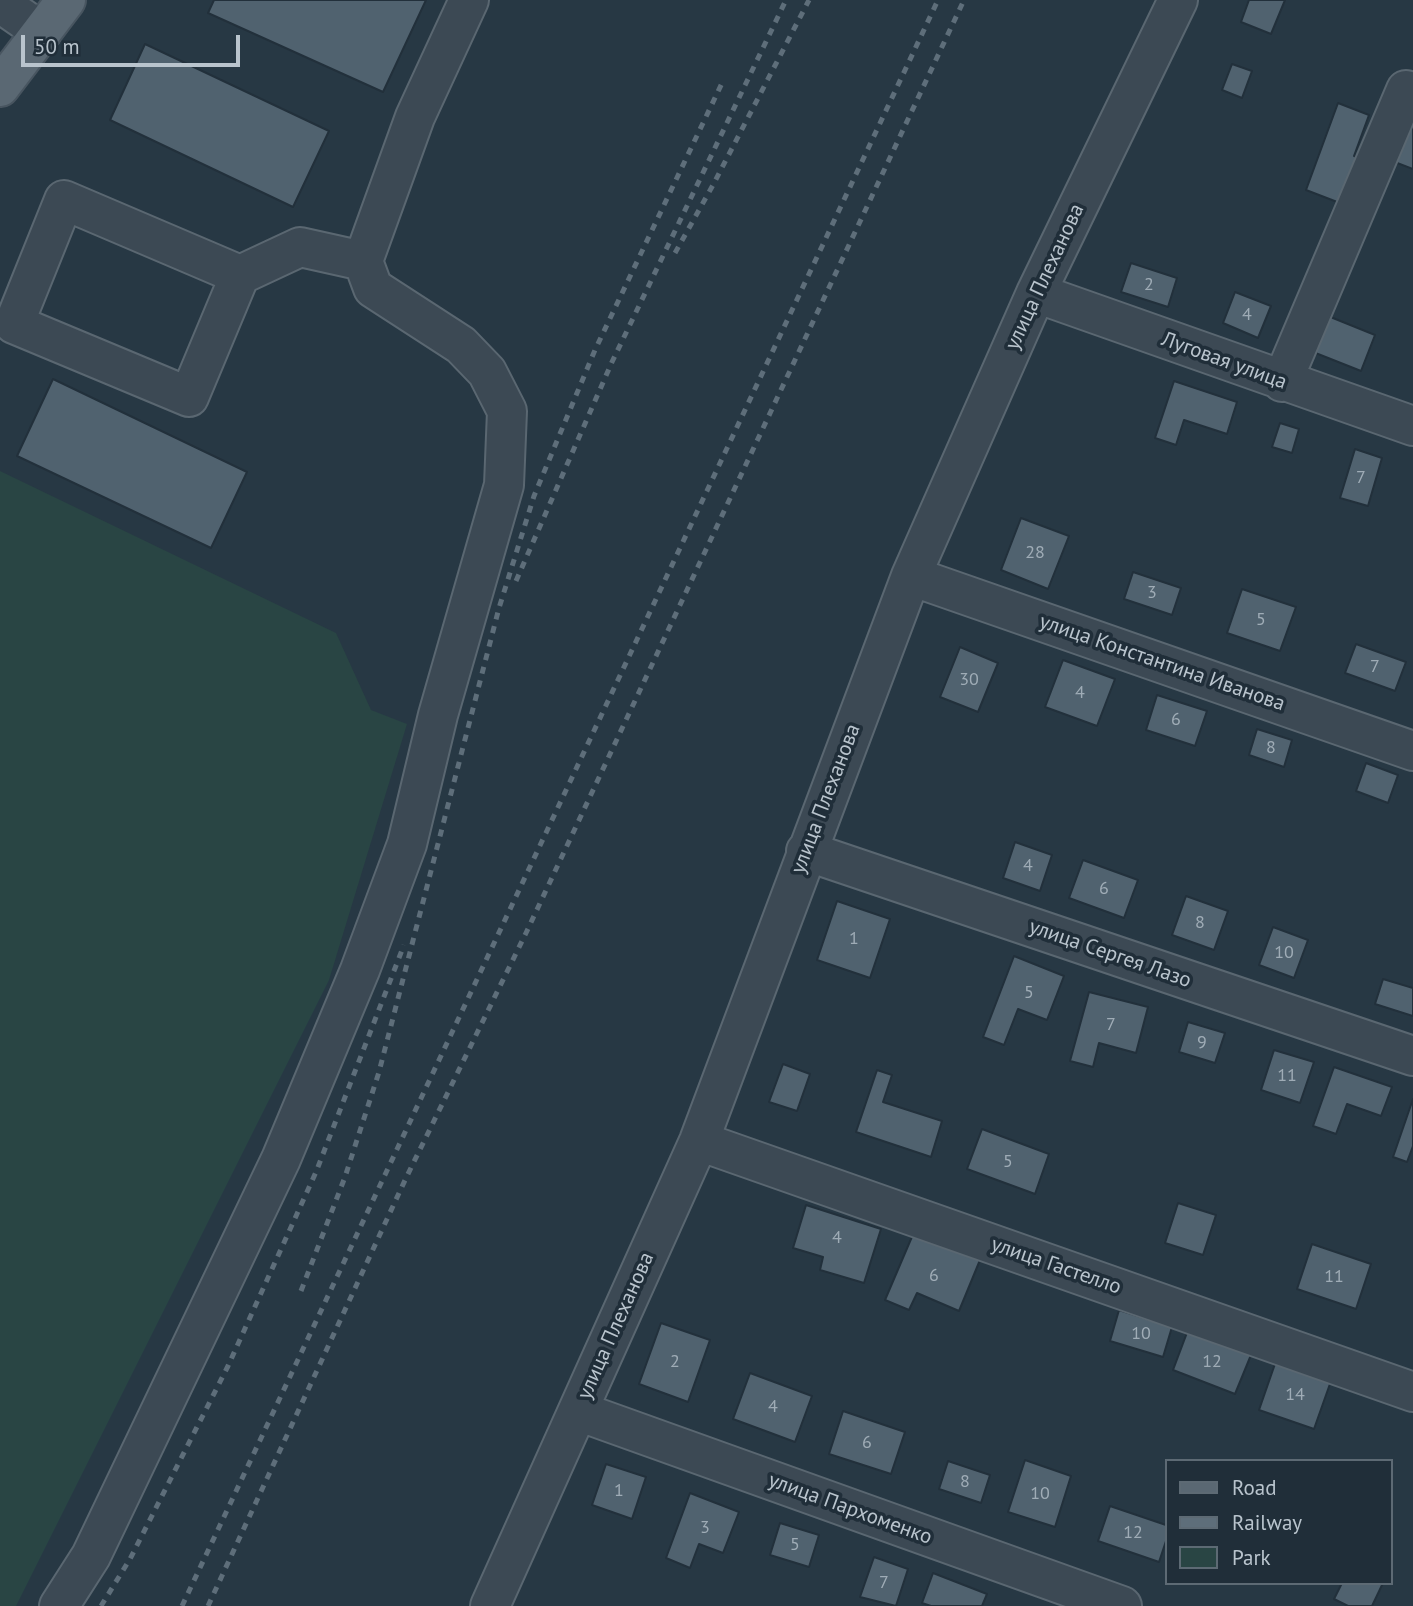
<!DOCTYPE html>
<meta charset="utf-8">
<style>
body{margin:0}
#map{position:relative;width:1413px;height:1606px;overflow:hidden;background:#273844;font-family:"PT Sans",sans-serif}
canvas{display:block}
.legend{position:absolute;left:1165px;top:1459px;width:228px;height:126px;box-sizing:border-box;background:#202e39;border:2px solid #5d6a74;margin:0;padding:9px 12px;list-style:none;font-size:21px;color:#b9c4cd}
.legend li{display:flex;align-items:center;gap:14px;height:35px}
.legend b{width:35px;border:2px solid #5d6a74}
.scale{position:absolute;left:21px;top:35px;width:219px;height:32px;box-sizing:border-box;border:4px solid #b9c4cd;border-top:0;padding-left:9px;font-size:21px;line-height:24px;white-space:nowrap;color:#b9c4cd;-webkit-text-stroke:5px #202e39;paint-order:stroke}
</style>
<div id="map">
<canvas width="1413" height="1606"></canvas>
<ul class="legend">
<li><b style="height:9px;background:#5a6873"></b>Road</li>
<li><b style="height:9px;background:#5e6e7a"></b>Railway</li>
<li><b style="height:19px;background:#294544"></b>Park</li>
</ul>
<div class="scale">50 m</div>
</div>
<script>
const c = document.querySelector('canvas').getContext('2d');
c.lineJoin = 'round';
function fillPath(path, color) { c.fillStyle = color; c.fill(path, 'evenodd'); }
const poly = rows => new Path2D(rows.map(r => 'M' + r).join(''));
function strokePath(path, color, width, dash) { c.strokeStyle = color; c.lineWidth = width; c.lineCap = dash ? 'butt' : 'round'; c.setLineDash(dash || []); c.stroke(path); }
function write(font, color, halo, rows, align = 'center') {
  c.font = font + ' "PT Sans",sans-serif'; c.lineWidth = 7; c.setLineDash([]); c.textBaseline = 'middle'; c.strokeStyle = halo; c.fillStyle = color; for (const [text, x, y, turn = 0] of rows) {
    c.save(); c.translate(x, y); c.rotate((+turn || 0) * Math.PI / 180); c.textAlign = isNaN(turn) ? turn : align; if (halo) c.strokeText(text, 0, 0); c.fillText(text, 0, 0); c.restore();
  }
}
fillPath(poly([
 [0,471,336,633,371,710,407,724,329,980,16,1606,0,1606]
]), '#294544');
const building = poly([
 [214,0,426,0,383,92,208,13,214,0],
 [1249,0,1285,0,1271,34,1241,22,1249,0],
 [145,44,329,131,293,207,110,120,145,44],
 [1232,64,1252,71,1242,98,1222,90,1232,64],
 [1338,103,1369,115,1354,156,1363,159,1345,205,1306,190,1338,103],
 [1413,110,1413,169,1392,161,1413,110],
 [1131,263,1177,278,1168,307,1121,292,1131,263],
 [1235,292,1271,306,1258,338,1223,323,1235,292],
 [1328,316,1375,335,1361,371,1313,352,1328,316],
 [53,379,247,472,211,548,17,456,53,379],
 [1174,381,1237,402,1227,434,1184,420,1176,445,1155,438,1174,381],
 [1280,423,1299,429,1292,453,1272,447,1280,423],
 [1355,449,1382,458,1368,506,1340,498,1355,449],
 [1021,518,1069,536,1048,589,1001,570,1021,518],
 [1133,572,1181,588,1172,615,1124,599,1133,572],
 [1242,589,1296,607,1280,651,1227,633,1242,589],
 [1356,644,1406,662,1395,691,1345,673,1356,644],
 [960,647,998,663,978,712,940,697,960,647],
 [1063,660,1115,679,1097,726,1045,707,1063,660],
 [1157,695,1207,711,1195,746,1146,730,1157,695],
 [1257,729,1292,740,1284,767,1249,755,1257,729],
 [1366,763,1398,775,1388,803,1356,791,1366,763],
 [1015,842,1052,855,1040,891,1003,878,1015,842],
 [1083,860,1138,880,1124,918,1069,898,1083,860],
 [1186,896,1228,911,1214,950,1172,935,1186,896],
 [837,901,890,919,870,978,817,960,837,901],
 [1273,927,1308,940,1294,978,1259,965,1273,927],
 [1014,956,1064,976,1047,1020,1018,1009,1004,1045,983,1037,1014,956],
 [1383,979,1413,988,1413,1016,1375,1004,1383,979],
 [1089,992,1148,1007,1136,1053,1099,1043,1093,1067,1070,1061,1089,992],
 [1188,1022,1225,1033,1215,1063,1179,1052,1188,1022],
 [1274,1050,1314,1062,1300,1103,1261,1090,1274,1050],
 [783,1064,810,1074,797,1111,769,1102,783,1064],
 [1334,1067,1392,1087,1381,1116,1347,1104,1336,1134,1313,1126,1334,1067],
 [877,1070,892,1075,883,1102,942,1121,931,1157,856,1132,877,1070],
 [1413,1099,1413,1146,1407,1162,1393,1157,1413,1099],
 [982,1129,1049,1154,1035,1194,967,1169,982,1129],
 [1178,1203,1216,1215,1203,1255,1165,1243,1178,1203],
 [806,1205,881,1229,864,1283,820,1270,823,1257,793,1248,806,1205],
 [914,1232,980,1260,959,1311,917,1293,909,1310,885,1300,914,1232],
 [1312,1244,1371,1264,1356,1309,1297,1289,1312,1244],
 [1119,1310,1172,1327,1163,1357,1110,1341,1119,1310],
 [661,1323,710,1340,688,1402,639,1384,661,1323],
 [1188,1330,1251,1355,1235,1394,1173,1370,1188,1330],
 [1276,1361,1331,1381,1314,1429,1259,1410,1276,1361],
 [750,1373,812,1396,795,1442,733,1419,750,1373],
 [843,1411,905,1432,891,1474,829,1454,843,1411],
 [1025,1460,1071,1476,1055,1527,1008,1512,1025,1460],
 [948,1461,990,1475,981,1503,939,1489,948,1461],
 [606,1464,646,1477,632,1519,592,1505,606,1464],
 [690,1493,739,1512,723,1553,699,1544,690,1568,666,1558,690,1493],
 [1110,1506,1166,1525,1166,1541,1159,1562,1098,1541,1110,1506],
 [780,1523,819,1535,809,1567,770,1555,780,1523],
 [874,1557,908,1569,896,1606,860,1597,874,1557],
 [933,1573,987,1594,982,1606,931,1606,922,1603,933,1573],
 [1342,1583,1383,1583,1372,1606,1348,1606,1334,1599,1342,1583]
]);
fillPath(building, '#50626f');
strokePath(building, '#22303b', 2);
const minor = poly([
 [0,3,42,32],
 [240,275,64,200,14,324,189,397,240,275,300,247,363,261],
 [1036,293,1413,426],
 [1282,382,1406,90,1413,92],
 [911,576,1413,751],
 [806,851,1413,1056],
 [699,1141,1413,1392],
 [578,1411,1122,1606],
 [59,1606,91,1556,281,1159,360,970,407,844,438,715,504,485,507,411,487,372,461,345,373,288,363,261,415,117,469,0],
 [490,1606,699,1141,911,576,1036,293,1178,0]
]);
const major = poly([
 [0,87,66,0]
]);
strokePath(minor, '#5a6771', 42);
strokePath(major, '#485560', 42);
strokePath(minor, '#3c4954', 38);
strokePath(major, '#5a6873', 38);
strokePath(poly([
 [675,253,713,185,809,0],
 [516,581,612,362,786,0],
 [301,1291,345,1177,379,1072,499,608,534,496,595,350,723,81],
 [101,1606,130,1559,228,1366,316,1172,404,945],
 [182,1606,938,0],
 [208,1606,406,1178,526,933,964,0]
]), '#5e6e7a', 5, [7, 7]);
write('18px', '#9facb6', null, [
 ["2",1149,285],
 ["4",1247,315],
 ["7",1361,478],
 ["28",1035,553],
 ["3",1152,593],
 ["5",1261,620],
 ["7",1375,667],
 ["30",969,680],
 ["4",1080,693],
 ["6",1176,720],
 ["8",1271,748],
 ["4",1028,866],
 ["6",1104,889],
 ["8",1200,923],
 ["1",854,939],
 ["10",1284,953],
 ["5",1029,993],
 ["7",1111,1025],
 ["9",1202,1043],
 ["11",1287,1076],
 ["5",1008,1162],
 ["4",837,1238],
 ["6",934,1276],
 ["11",1334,1277],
 ["10",1141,1334],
 ["2",675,1362],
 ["12",1212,1362],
 ["14",1295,1395],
 ["4",773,1407],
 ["6",867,1443],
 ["8",965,1482],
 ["1",619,1491],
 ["10",1040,1494],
 ["3",705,1528],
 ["12",1133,1533],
 ["5",795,1545],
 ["7",884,1583]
]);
write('21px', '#b9c4cd', '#202e39', [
 ["улица Плеханова",1045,277,-65],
 ["Луговая улица",1224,361,20],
 ["улица Константина Иванова",1162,663,19],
 ["улица Плеханова",826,799,-69],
 ["улица Сергея Лазо",1110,954,19],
 ["улица Гастелло",1056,1266,19],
 ["улица Плеханова",616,1326,-66],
 ["улица Пархоменко",850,1509,20]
]);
</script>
